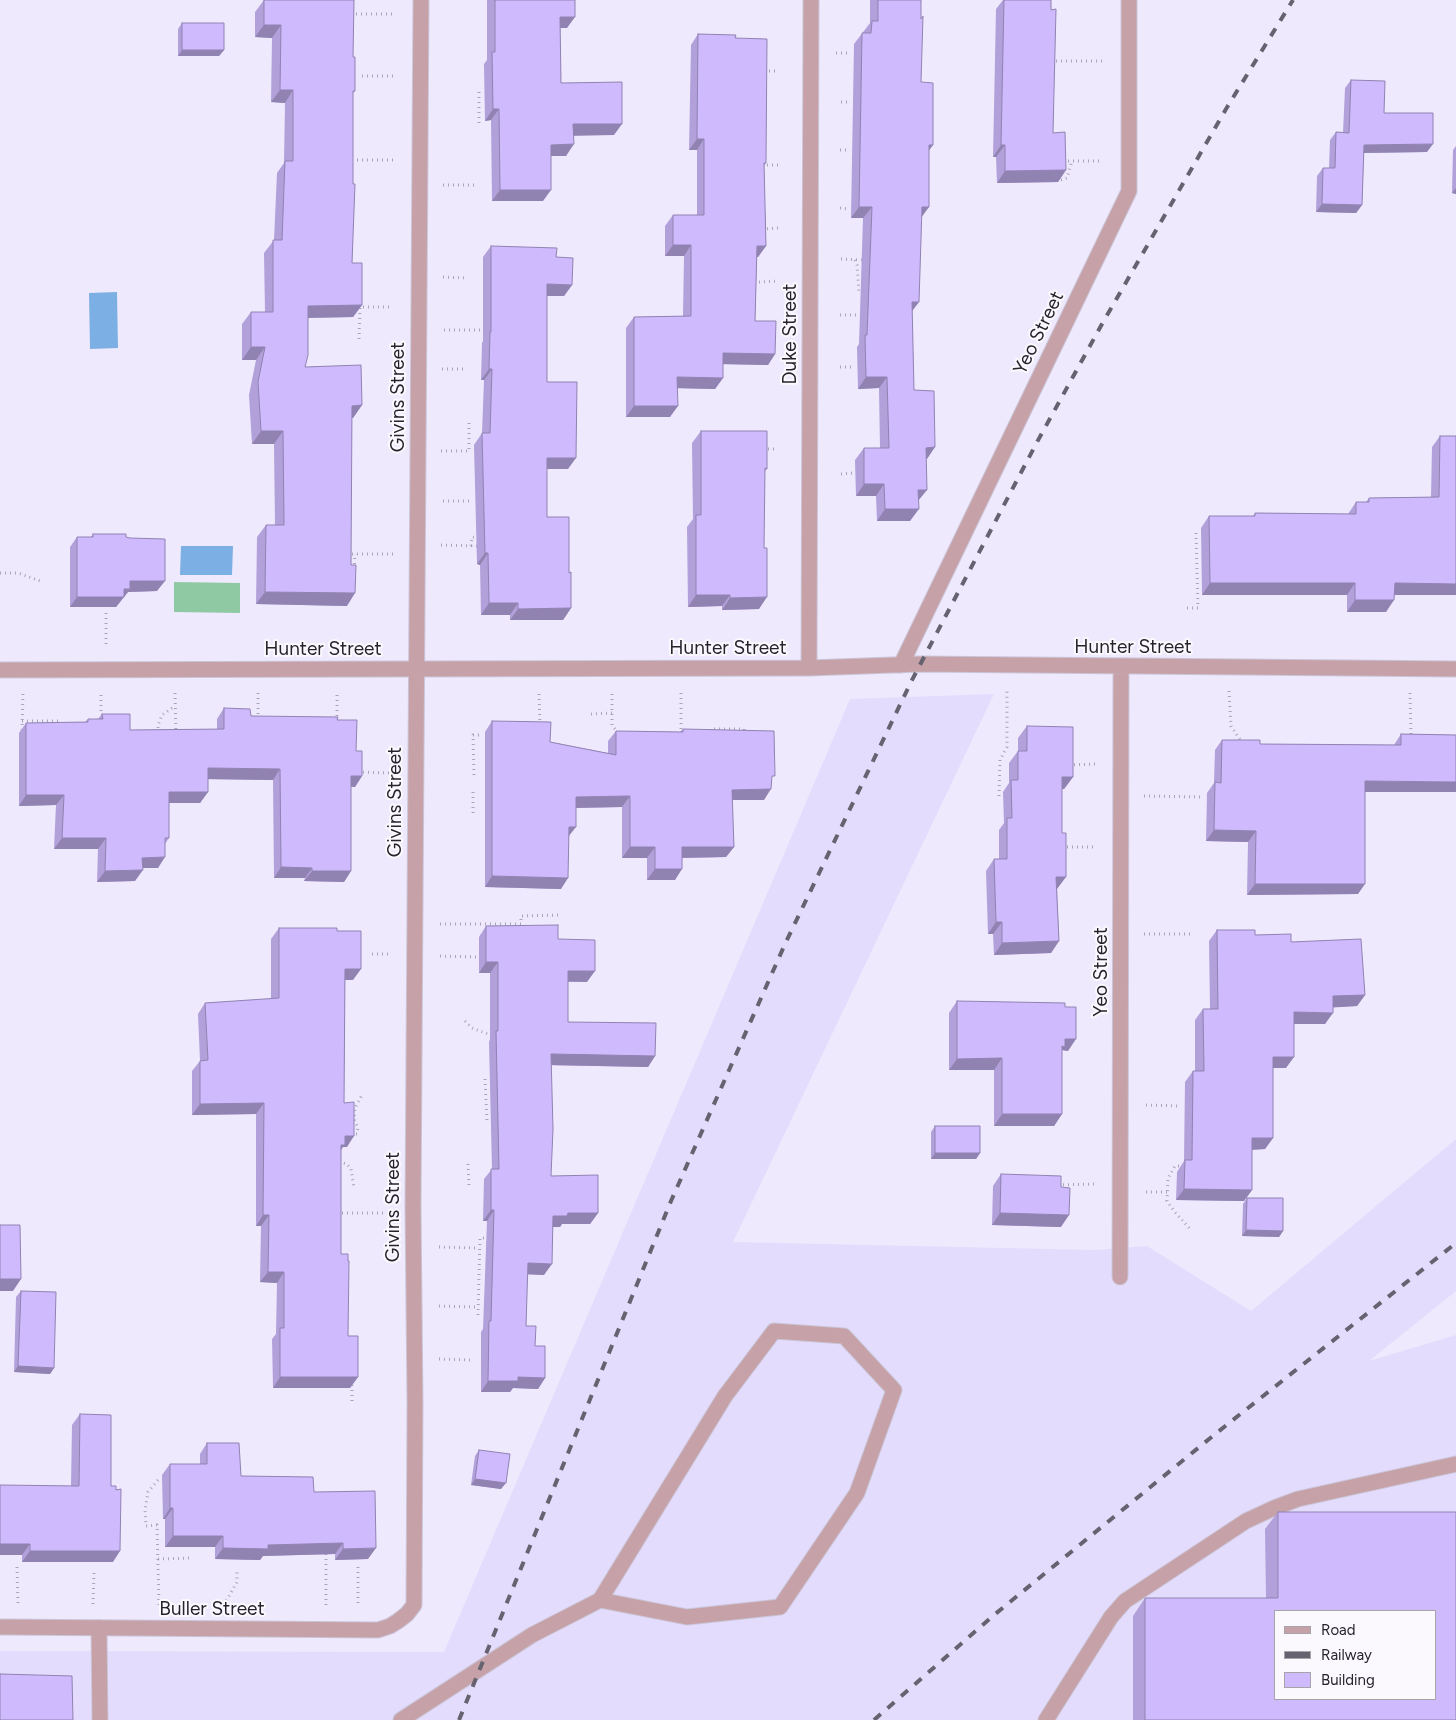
<!DOCTYPE html>
<style>
body{margin:0}
#map{position:relative;width:1456px;height:1720px;overflow:hidden;background:#efe9fe;font-family:Figtree,sans-serif}
canvas{display:block}
.legend{position:absolute;left:1274px;top:1610px;width:162px;height:90px;box-sizing:border-box;background:#fbf9fe;border:1px solid #a6a3aa;margin:0;padding:6px 9px;list-style:none;font-size:15px;color:#26232d}
.legend li{display:flex;align-items:center;gap:10px;height:25px}
.legend b{width:25px;border:1px solid #a6a3aa}
</style>
<div id="map">
<canvas width="1456" height="1720"></canvas>
<ul class="legend">
<li><b style="height:6px;background:#c6a2a8"></b>Road</li>
<li><b style="height:6px;background:#666270"></b>Railway</li>
<li><b style="height:14px;background:#cebafd"></b>Building</li>
</ul>
</div>
<script>
const c = document.querySelector('canvas').getContext('2d');
c.lineJoin = 'round';
function fillPath(path, color) { c.fillStyle = color; c.fill(path, 'evenodd'); }
const poly = rows => new Path2D(rows.map(r => 'M' + r).join(''));
function strokePath(path, color, width, dash) { c.strokeStyle = color; c.lineWidth = width; c.lineCap = dash ? 'butt' : 'round'; c.setLineDash(dash || []); c.stroke(path); }
function write(font, color, halo, rows, align = 'center') {
  c.font = font + ' Figtree,sans-serif'; c.lineWidth = 4; c.setLineDash([]); c.textBaseline = 'middle'; c.strokeStyle = halo; c.fillStyle = color; for (const [text, x, y, turn = 0] of rows) {
    c.save(); c.translate(x, y); c.rotate((+turn || 0) * Math.PI / 180); c.textAlign = isNaN(turn) ? turn : align; if (halo) c.strokeText(text, 0, 0); c.fillText(text, 0, 0); c.restore();
  }
}
fillPath(poly([
 [994,694,733,1242,1095,1250,1147,1246,1251,1311,1456,1139,1456,1291,1369,1361,1456,1335,1456,1720,0,1720,0,1651,444,1652,850,699],
 [1275,1611,1435,1611,1435,1699,1275,1699]
]), '#e4dcfc');
fillPath(poly([
 [174,582,240,583,240,613,174,612]
]), '#8fc9a3');
fillPath(poly([
 [117,292,118,348,90,349,89,293],
 [181,546,233,546,232,575,180,575]
]), '#7cafe3');
const lane = poly([
 [99,1628,100,1720],
 [401,1720,532,1635,600,1600,725,1396,774,1331,844,1336,894,1390,857,1493,780,1607,687,1617,600,1600],
 [1046,1720,1111,1617,1125,1601,1246,1521,1274,1508,1298,1499,1456,1464]
]);
const street = poly([
 [901,665,1129,191,1129,0],
 [809,668,811,0],
 [0,670,809,668,920,664,1456,669],
 [1120,1277,1121,667],
 [0,1627,378,1630,390,1626,398,1621,407,1614,414,1605,415,1403,413,1206,421,0]
]);
strokePath(lane, '#cbc5d8', 17);
strokePath(street, '#cbc5d8', 17);
strokePath(poly([
 [351,14,393,14],
 [836,53,850,53],
 [1051,61,1105,61],
 [764,71,779,71],
 [362,76,394,76],
 [479,92,479,125],
 [841,102,851,102],
 [840,150,848,150],
 [352,160,393,160],
 [1063,161,1100,161],
 [767,165,779,165],
 [1061,180,1067,178,1072,161],
 [443,185,478,185],
 [840,208,849,209],
 [762,229,779,228],
 [841,259,865,260],
 [855,260,857,265,859,292],
 [443,277,467,278],
 [759,282,779,281],
 [840,315,863,315],
 [444,330,485,330],
 [359,339,360,307,393,307],
 [840,367,854,367],
 [442,369,467,369],
 [763,449,777,449],
 [441,451,469,451,469,423],
 [841,474,853,473],
 [443,501,472,501],
 [441,545,478,546],
 [471,546,472,537,479,538],
 [347,554,393,554],
 [354,569,355,554],
 [0,573,18,573,43,582],
 [1187,608,1198,608,1196,533],
 [106,644,106,612],
 [1229,691,1231,726,1241,741],
 [175,693,176,732],
 [258,693,258,720],
 [1410,693,1411,737],
 [539,694,540,725],
 [612,694,612,725,618,733],
 [101,695,101,715,105,716],
 [591,714,612,713],
 [22,721,58,721],
 [337,721,337,695],
 [714,729,744,729,744,734],
 [22,730,23,693],
 [158,733,158,725,162,715,175,706],
 [681,734,681,693],
 [1069,765,1095,764],
 [358,772,391,773],
 [474,775,473,735,483,735],
 [999,796,1000,760,1007,747,1007,691],
 [1144,796,1203,797],
 [473,813,473,788],
 [1062,847,1096,847],
 [440,924,521,924,521,916,561,915],
 [1144,934,1191,934],
 [372,954,391,954],
 [440,956,476,957],
 [465,1021,472,1028,488,1034],
 [485,1079,487,1122],
 [1146,1105,1180,1106],
 [351,1134,357,1134,358,1128,354,1119,355,1108,362,1095],
 [339,1162,347,1164,351,1169,354,1188],
 [468,1164,469,1187],
 [1184,1166,1175,1166,1168,1178,1167,1201,1174,1211,1190,1229],
 [1058,1185,1096,1184],
 [1146,1192,1168,1192],
 [337,1213,388,1213],
 [439,1247,479,1248],
 [439,1306,478,1307],
 [478,1315,480,1238,489,1238],
 [439,1359,472,1360],
 [352,1401,352,1383],
 [158,1480,148,1492,145,1510,146,1526,157,1525,159,1605],
 [158,1559,192,1558],
 [17,1567,18,1604],
 [358,1567,358,1605],
 [93,1604,94,1572],
 [224,1605,237,1582,237,1572],
 [326,1605,326,1552]
]), '#aaa5b6', 3, [1, 4]);
strokePath(lane, '#c6a2a8', 15);
strokePath(street, '#c6a2a8', 15);
strokePath(poly([
 [459,1720,671,1201,785,944,911,682,1036,444,1102,324,1226,109,1293,0],
 [874,1720,994,1615,1214,1435,1456,1243]
]), '#666270', 4, [9, 9]);
fillPath(poly([
 [264,0,353,57,355,91,353,93,352,263,362,305,353,317,308,318,305,367,362,405,353,418,352,418,347,606,256,604,257,537,266,525,275,525,274,444,252,444,249,395,256,360,242,360,242,324,251,312,265,312,264,253,274,240,277,173,284,163,285,103,271,102,272,38,255,37,255,12],
 [487,0,575,0,567,28,560,28,561,83,614,135,574,135,566,156,551,156,543,201,492,201,491,120,485,121,484,64,487,60],
 [870,0,921,0,921,82,929,150,921,217,912,311,914,390,935,447,926,459,918,501,910,521,877,521,876,496,856,496,855,460,864,448,880,448,879,388,858,389,857,347,859,344,863,218,851,218,854,44,870,23],
 [1003,0,1051,0,1053,133,1066,170,1058,182,997,183,996,157,993,157,996,9],
 [182,23,224,50,219,56,178,56,178,29],
 [698,34,735,38,766,163,764,166,766,246,758,257,757,257,755,321,775,354,768,365,723,364,723,378,715,389,677,388,670,417,626,417,626,328,634,317,683,316,684,256,665,256,665,226,673,215,697,215,697,150,689,150,691,45],
 [1351,80,1384,113,1427,152,1364,153,1362,205,1356,213,1316,212,1317,176,1323,168,1329,168,1330,140,1336,132,1343,133,1345,88],
 [1456,146,1456,194,1452,193,1453,150],
 [491,246,556,257,572,285,564,296,547,296,547,382,568,469,547,469,547,517,569,573,571,608,563,620,510,620,510,615,481,615,480,565,477,564,474,445,482,433,484,380,481,380,482,343,483,341,483,257],
 [701,431,767,469,765,471,759,609,722,610,722,606,688,607,687,527,693,519,692,443],
 [1440,436,1456,595,1394,595,1386,612,1347,612,1347,595,1202,595,1201,528,1209,516,1253,516,1255,513,1348,514,1356,502,1366,502,1369,498,1431,497,1432,447],
 [93,534,126,537,157,591,128,592,116,607,70,607,70,547,77,537,91,537],
 [224,708,251,716,337,720,356,751,362,776,355,787,351,787,351,871,344,882,304,881,305,878,274,878,273,780,208,779,208,792,200,803,169,803,169,838,165,844,158,868,143,868,135,881,97,882,98,849,54,849,56,805,19,806,19,733,26,723,85,722,88,719,98,719,102,714,130,730,217,729,217,719],
 [492,721,550,742,608,753,608,741,616,731,680,732,683,729,772,781,764,800,732,800,734,847,726,857,682,858,675,880,647,880,647,858,622,858,622,807,576,808,569,837,561,889,485,887,485,732],
 [1027,726,1073,777,1064,789,1062,789,1057,889,1059,941,1051,953,994,955,993,934,988,934,986,871,994,859,999,859,999,830,1004,823,1003,792,1009,783,1009,763,1018,751,1018,738],
 [1401,734,1456,735,1365,792,1358,894,1247,895,1248,842,1206,841,1207,793,1214,783,1215,750,1222,740,1260,744,1394,745],
 [486,926,558,939,587,982,568,982,568,1022,655,1056,648,1067,551,1065,551,1176,598,1213,590,1224,562,1224,560,1227,553,1227,544,1275,527,1274,526,1326,535,1346,545,1378,538,1389,513,1388,510,1392,481,1392,481,1332,483,1329,487,1221,483,1221,484,1179,492,1169,489,1042,490,1039,490,973,479,973,479,937],
 [279,928,337,931,353,980,345,980,344,1103,347,1147,343,1147,341,1150,341,1254,348,1336,358,1377,350,1388,273,1388,272,1339,276,1334,277,1283,260,1282,261,1226,256,1226,256,1114,192,1115,192,1071,200,1061,198,1014,205,1003,271,999,271,939],
 [1217,930,1255,935,1291,942,1365,995,1357,1006,1333,1007,1325,1024,1294,1024,1286,1068,1273,1068,1273,1138,1265,1149,1252,1150,1252,1190,1244,1201,1176,1200,1177,1172,1184,1161,1185,1082,1193,1071,1195,1071,1195,1020,1203,1009,1210,1009,1209,941],
 [957,1001,1068,1051,1062,1050,1062,1114,1054,1126,994,1126,994,1070,949,1070,949,1013],
 [935,1126,980,1153,976,1159,931,1159,931,1132],
 [1001,1174,1061,1187,1061,1227,992,1225,993,1186],
 [1247,1198,1283,1231,1279,1237,1242,1236,1243,1204],
 [21,1291,54,1368,50,1374,14,1372,16,1297],
 [80,1414,111,1486,113,1562,22,1562,22,1555,0,1555,71,1486,72,1425],
 [207,1443,241,1476,314,1492,368,1559,335,1560,335,1554,263,1556,260,1560,215,1559,215,1547,165,1547,165,1519,163,1519,162,1475,170,1464,200,1464,200,1454],
 [479,1450,501,1489,471,1485,475,1456],
 [1278,1512,1456,1720,1133,1720,1133,1616,1145,1598,1266,1598,1265,1529]
]), '#b1a0da');
fillPath(poly([
 [560,17,575,17,567,28,553,28],
 [264,25,281,25,272,38,255,37],
 [182,50,224,50,219,56,178,56],
 [280,90,293,90,285,103,271,102],
 [493,109,499,109,491,120,485,121],
 [573,124,622,124,614,135,566,136],
 [697,139,704,139,697,150,689,150],
 [574,144,566,156,543,156,551,145],
 [1433,144,1427,152,1358,153,1364,145],
 [929,145,933,145,925,156],
 [1001,145,1005,145,996,157,993,157],
 [1066,170,1058,182,997,183,1005,171],
 [1456,188,1456,194,1452,193],
 [500,190,551,190,543,201,492,201],
 [1322,204,1362,205,1356,213,1316,212],
 [859,207,872,207,863,218,851,218],
 [922,207,929,207,921,218],
 [673,245,691,245,684,256,665,256],
 [757,246,766,246,758,257,749,257],
 [547,284,572,285,564,296,539,296],
 [912,302,919,302,910,314],
 [362,305,353,317,299,318,308,306],
 [251,347,265,347,256,360,242,360],
 [723,353,775,354,768,365,716,364],
 [489,369,492,369,484,380,481,380],
 [677,377,723,378,715,389,670,388],
 [866,377,887,377,879,388,858,389],
 [362,405,353,418,343,418,352,406],
 [634,406,678,406,670,417,626,417],
 [261,431,283,431,274,444,252,444],
 [935,447,927,459,918,459,926,448],
 [547,458,576,458,568,469,539,469],
 [864,484,884,484,876,496,856,496],
 [918,490,927,490,918,501],
 [885,509,919,509,910,521,877,521],
 [485,553,488,553,480,565,477,564],
 [130,581,165,581,157,591,128,592,116,607,70,607,77,597],
 [1210,583,1355,583,1347,595,1202,595],
 [1395,583,1456,584,1456,595,1386,595],
 [265,592,355,593,347,606,256,604],
 [696,595,730,595,722,606,688,607],
 [767,597,759,609,722,610,730,598],
 [1355,600,1394,600,1386,612,1347,612],
 [489,603,518,603,510,615,481,615],
 [571,608,563,620,510,620,518,609],
 [208,768,280,769,273,780,200,779],
 [351,776,362,776,355,787,344,786],
 [1062,777,1073,777,1064,789,1053,789],
 [1365,781,1456,782,1456,792,1358,792],
 [771,789,764,800,725,800,732,790],
 [169,792,208,792,200,803,161,803],
 [26,795,64,795,56,805,19,806],
 [630,796,622,807,569,808,576,797],
 [569,827,576,827,568,837],
 [1214,830,1256,831,1248,842,1206,841],
 [62,838,106,838,98,849,54,849],
 [630,847,655,847,647,858,622,858],
 [682,847,734,847,726,857,675,858],
 [165,857,158,868,135,868,142,858],
 [281,867,312,868,305,878,274,878],
 [655,869,682,869,675,880,647,880],
 [143,870,135,881,97,882,105,871],
 [312,871,351,871,344,882,304,881],
 [492,876,568,878,561,889,485,887],
 [1056,877,1066,877,1057,889,1048,889],
 [1255,884,1365,884,1358,894,1247,895],
 [996,922,1002,922,993,934,988,934],
 [1059,941,1051,953,994,955,1002,943],
 [486,962,498,962,490,973,479,973],
 [345,969,361,969,353,980,338,980],
 [568,971,595,971,587,982,560,981],
 [1365,995,1357,1006,1325,1008,1333,996],
 [1294,1012,1333,1013,1325,1024,1286,1024],
 [1065,1039,1076,1039,1068,1051,1062,1050,1054,1058],
 [551,1054,655,1056,648,1067,544,1065],
 [1273,1057,1294,1057,1286,1068,1265,1068],
 [1002,1058,994,1070,949,1070,957,1059],
 [264,1103,256,1114,192,1115,200,1104],
 [1002,1114,1062,1114,1054,1126,994,1126],
 [345,1136,354,1136,347,1147,343,1147,337,1156],
 [1252,1138,1273,1138,1265,1149,1244,1150],
 [935,1153,980,1153,976,1159,931,1159],
 [1184,1189,1252,1190,1244,1201,1176,1200],
 [491,1210,494,1210,487,1221,483,1221],
 [568,1213,598,1213,590,1224,562,1224,560,1227,546,1227,553,1216],
 [1000,1213,1069,1215,1061,1227,992,1225],
 [263,1215,269,1215,261,1226,256,1226],
 [1246,1230,1283,1231,1279,1237,1242,1236],
 [528,1263,552,1264,544,1275,520,1274],
 [268,1272,284,1272,277,1283,260,1282],
 [0,1279,21,1279,13,1291,0,1291],
 [18,1366,54,1368,50,1374,14,1372],
 [280,1377,358,1377,350,1388,273,1388],
 [518,1377,545,1378,538,1389,513,1388,510,1392,481,1392,488,1381],
 [475,1479,506,1483,501,1489,471,1485],
 [170,1508,173,1508,165,1519,163,1519],
 [173,1536,223,1536,215,1547,165,1547],
 [343,1543,335,1554,263,1556,260,1560,215,1559,223,1548,268,1545],
 [0,1544,30,1544,22,1555,0,1555],
 [376,1548,368,1559,335,1560,343,1549],
 [30,1551,120,1551,113,1562,22,1562]
]), '#9082b1');
const building = poly([
 [264,0,354,0,353,57,355,57,355,91,353,91,353,184,355,184,352,263,362,263,362,305,308,306,308,355,305,367,361,365,362,405,352,406,351,565,356,565,355,593,265,592,266,525,284,525,283,431,261,431,258,382,265,347,251,347,251,312,273,312,273,240,282,240,285,161,293,161,293,90,280,90,281,25,264,25,264,0],
 [495,0,575,0,575,17,560,17,561,83,622,82,622,124,573,124,574,144,551,145,551,190,500,190,499,109,493,109,492,52,495,52,495,0],
 [878,0,921,0,921,19,923,16,921,82,933,83,933,145,929,145,929,207,922,207,919,302,912,302,914,390,934,391,935,447,926,448,927,490,918,490,919,509,885,509,884,484,864,484,864,448,889,448,887,377,866,377,865,335,867,335,872,207,859,207,862,33,871,33,872,21,878,21,878,0],
 [1004,0,1051,0,1051,10,1056,9,1053,133,1065,132,1066,170,1005,171,1005,145,1001,145,1004,0],
 [182,23,224,23,224,50,182,50,182,23],
 [698,34,736,35,735,38,767,39,766,163,764,163,766,246,757,246,755,321,776,321,775,354,723,353,723,378,677,377,678,406,634,406,634,317,691,316,691,245,673,245,673,215,704,215,704,139,697,139,698,34],
 [1351,80,1385,81,1384,113,1433,113,1433,144,1364,145,1362,205,1322,204,1323,168,1335,168,1336,132,1349,133,1351,80],
 [491,246,557,248,556,257,573,258,572,285,547,284,547,382,577,382,576,458,547,458,547,517,569,517,569,573,571,572,571,608,518,609,518,603,489,603,488,553,485,553,482,433,490,433,492,369,489,369,490,332,491,332,491,246],
 [701,431,767,431,767,469,765,468,764,548,767,548,767,597,730,598,730,595,696,595,696,515,701,515,701,431],
 [1440,436,1456,436,1456,584,1395,583,1394,600,1355,600,1355,583,1210,583,1209,516,1255,516,1255,513,1356,514,1356,502,1369,502,1369,498,1439,497,1440,436],
 [93,534,126,534,126,537,130,538,165,539,165,581,130,581,130,589,124,589,124,597,77,597,77,537,93,537,93,534],
 [224,708,250,709,251,716,338,717,337,720,357,720,356,751,362,751,362,776,351,776,351,871,312,871,312,868,281,867,280,769,208,768,208,792,169,792,169,838,165,838,165,857,142,858,143,870,105,871,106,838,62,838,64,795,26,795,26,723,88,722,88,719,103,719,102,714,130,714,130,730,224,729,224,708],
 [492,721,551,722,550,742,616,755,616,731,683,732,683,729,774,731,775,776,772,776,771,789,732,790,734,847,682,847,682,869,655,869,655,847,630,847,630,796,576,797,576,827,569,827,568,878,492,876,492,721],
 [1027,726,1073,727,1073,777,1062,777,1062,833,1066,833,1066,877,1056,877,1059,941,1002,943,1002,922,996,922,994,859,1007,859,1007,818,1012,818,1011,780,1018,780,1018,751,1027,751,1027,726],
 [1401,734,1456,735,1456,782,1365,781,1365,884,1255,884,1256,831,1214,830,1215,782,1221,783,1222,740,1260,740,1260,744,1401,745,1401,734],
 [558,925,558,939,595,940,595,971,568,971,568,1022,656,1023,655,1056,551,1054,553,1129,551,1176,598,1175,598,1213,568,1213,567,1216,553,1216,552,1264,528,1263,526,1326,536,1326,535,1346,545,1346,545,1378,518,1377,518,1381,488,1381,489,1321,491,1321,494,1210,491,1210,491,1169,499,1169,496,1031,498,1031,498,962,486,962,486,926,558,925],
 [279,928,337,928,337,931,361,931,361,969,345,969,344,1103,354,1102,354,1136,345,1136,345,1145,341,1145,341,1254,348,1254,348,1261,349,1261,348,1336,358,1336,358,1377,280,1377,280,1328,284,1328,284,1272,268,1272,269,1215,263,1215,264,1103,200,1104,200,1061,208,1060,205,1003,279,998,279,928],
 [1217,930,1255,930,1255,935,1291,934,1291,942,1361,939,1365,995,1333,996,1333,1013,1294,1012,1294,1057,1273,1057,1273,1138,1252,1138,1252,1190,1184,1189,1185,1160,1192,1160,1193,1071,1204,1071,1203,1009,1218,1009,1217,930],
 [957,1001,1065,1003,1065,1007,1076,1007,1076,1039,1065,1039,1065,1047,1062,1046,1062,1114,1002,1114,1002,1058,957,1059,957,1001],
 [935,1126,980,1126,980,1153,935,1153,935,1126],
 [1001,1174,1061,1176,1061,1187,1070,1188,1069,1215,1000,1213,1001,1174],
 [1247,1198,1283,1198,1283,1231,1246,1230,1247,1198],
 [0,1225,20,1225,21,1279,0,1279,0,1225],
 [21,1291,56,1292,54,1368,18,1366,21,1291],
 [80,1414,111,1415,111,1486,116,1486,116,1490,121,1489,120,1551,30,1551,30,1544,0,1544,0,1485,79,1486,80,1414],
 [207,1443,239,1443,241,1476,313,1477,314,1492,375,1491,376,1548,343,1549,343,1543,268,1545,268,1549,223,1548,223,1536,173,1536,173,1508,170,1508,170,1464,207,1464,207,1443],
 [479,1450,510,1454,506,1483,475,1479,479,1450],
 [1278,1512,1456,1512,1456,1720,1145,1720,1145,1598,1278,1598,1278,1512],
 [1275,1611,1435,1611,1435,1699,1275,1699,1275,1611],
 [0,1674,72,1676,73,1720,0,1720,0,1674]
]);
fillPath(building, '#cebafd');
strokePath(building, '#9082b1', 1);
write('19px', '#26232d', '#fbf9fe', [
 ["Yeo Street",1039,333,-64],
 ["Duke Street",790,334,-90],
 ["Givins Street",398,397,-90],
 ["Hunter Street",1133,647],
 ["Hunter Street",728,648],
 ["Hunter Street",323,649],
 ["Givins Street",395,802,-90],
 ["Yeo Street",1101,972,-90],
 ["Givins Street",393,1207,-90],
 ["Buller Street",212,1609]
]);
</script>
